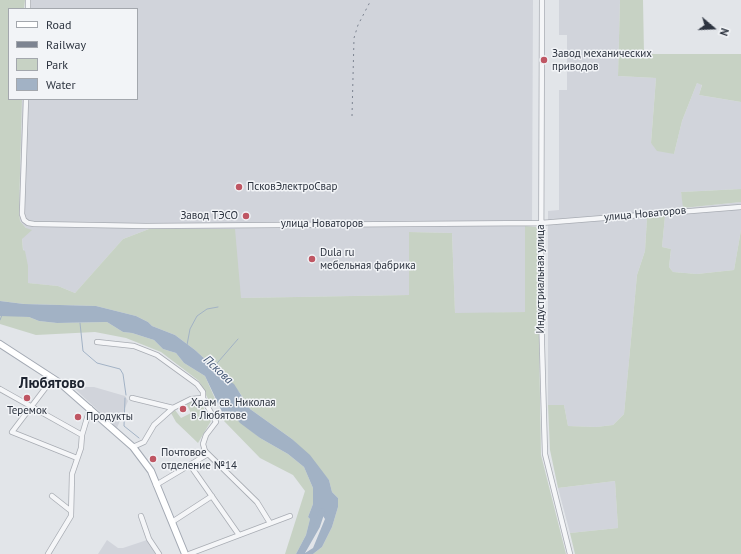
<!DOCTYPE html>
<meta charset="utf-8">
<style>
body{margin:0}
#map{position:relative;width:741px;height:554px;overflow:hidden;background:#e2e5e9;font-family:"PT Sans",sans-serif}
canvas{display:block}
.legend{position:absolute;left:8px;top:8px;width:130px;height:92px;box-sizing:border-box;background:#f2f4f7;border:1px solid #a3a7ad;margin:0;padding:5px 7px;list-style:none;font-size:12px;color:#2c333f}
.legend li{display:flex;align-items:center;gap:8px;height:20px}
.legend b{width:20px;border:1px solid #a3a7ad}
.north{position:absolute;left:693px;top:8px;width:40px;height:40px;-webkit-text-stroke:3px #f2f4f7;paint-order:stroke;rotate:109deg;font-size:11px;font-weight:700;line-height:16px;text-align:center;color:#2c333f}
.north::after{content:'';display:block;margin:auto;width:14px;height:18px;background:#2c333f;clip-path:polygon(50% 0,100% 100%,50% 72%,0 100%)}
</style>
<div id="map">
<canvas width="741" height="554"></canvas>
<ul class="legend">
<li><b style="height:5px;background:#fff"></b>Road</li>
<li><b style="height:5px;background:#7d8491"></b>Railway</li>
<li><b style="height:11px;background:#c7d2c4"></b>Park</li>
<li><b style="height:11px;background:#a2b2c5"></b>Water</li>
</ul>
<div class="north">N</div>
</div>
<script>
const c = document.querySelector('canvas').getContext('2d');
c.lineJoin = 'round';
function fillPath(path, color) { c.fillStyle = color; c.fill(path, 'evenodd'); }
const poly = rows => new Path2D(rows.map(r => 'M' + r).join(''));
function strokePath(path, color, width, dash) { c.strokeStyle = color; c.lineWidth = width; c.lineCap = dash ? 'butt' : 'round'; c.setLineDash(dash || []); c.stroke(path); }
function write(font, color, halo, rows, align = 'center') {
  c.font = font + ' "PT Sans",sans-serif'; c.lineWidth = 3; c.setLineDash([]); c.textBaseline = 'middle'; c.strokeStyle = halo; c.fillStyle = color; for (const [text, x, y, turn = 0] of rows) {
    c.save(); c.translate(x, y); c.rotate((+turn || 0) * Math.PI / 180); c.textAlign = isNaN(turn) ? turn : align; if (halo) c.strokeText(text, 0, 0); c.fillText(text, 0, 0); c.restore();
  }
}
fillPath(poly([
 [25,0,533,0,532,226,525,226,526,312,455,314,452,233,409,232,409,295,241,298,149,229,123,239,75,293,58,286,27,283,22,239,26,228,20,221,19,211,22,99,137,99,137,9,25,9],
 [559,0,620,0,618,76,656,78,651,143,674,154,682,121,697,83,702,84,699,95,741,102,741,189,681,192,684,208,741,202,741,230,734,270,697,274,673,272,669,267,671,249,662,247,665,216,647,218,645,251,637,275,624,414,613,425,596,427,568,426,564,405,548,405,548,211,559,210,559,90,567,90,567,35,559,35],
 [82,387,94,387,125,396,128,401,117,428,74,388],
 [615,481,618,528,570,533,558,488],
 [107,540,118,548,123,548,147,540,156,554,98,554]
]), '#d1d4db');
fillPath(poly([
 [0,0,25,0,24,9,9,9,9,99,22,99,19,211,20,221,26,228,32,230,22,239,23,250,25,251,28,266,28,283,58,286,75,293,123,239,149,229,235,229,241,298,409,295,409,232,452,233,455,313,525,312,525,226,536,227,537,228,541,455,566,554,313,554,322,547,332,527,338,507,338,498,332,492,329,480,292,439,250,409,240,393,223,375,210,368,207,361,195,350,175,335,152,326,148,322,136,316,96,306,24,304,0,301],
 [620,0,643,0,644,54,741,54,741,102,699,95,702,85,697,83,682,121,674,154,657,151,651,143,656,78,618,76],
 [741,189,741,202,683,208,681,192],
 [665,216,662,247,671,249,669,267,673,272,697,274,734,270,741,230,741,554,575,554,570,533,618,528,615,481,558,488,550,450,548,405,564,405,568,426,596,427,613,425,624,414,637,275,645,251,647,218],
 [8,315,29,317,39,321,57,323,107,322,123,332,132,333,154,340,163,349,176,353,184,363,205,376,216,401,212,407,199,381,161,352,126,338,95,332,36,335,0,324,0,316],
 [190,400,199,400,211,421,198,443,176,422,171,413,175,410,181,418,191,413,186,403],
 [223,415,234,416,260,438,288,454,304,467,313,488,313,504,308,517,310,519,306,535,296,554,285,554,305,491,293,475,260,458,224,421]
]), '#c7d2c4');
fillPath(poly([
 [0,301,24,304,96,306,136,316,148,322,152,326,175,335,195,350,207,361,211,369,234,384,250,409,292,439,310,455,329,480,332,492,338,498,338,507,332,527,322,547,313,554,296,554,306,535,310,519,308,517,313,504,313,488,304,467,288,454,260,438,240,423,234,416,228,414,224,416,205,376,184,363,176,353,163,349,154,340,132,333,123,332,107,322,57,323,39,321,29,317,0,316],
 [323,516,325,519,313,548,305,553,304,548,315,532,316,521]
]), '#a2b2c5');
strokePath(poly([
 [0,320,2,315],
 [80,323,83,351,97,363,120,369,123,374,126,395],
 [187,345,190,329,197,316,207,309,218,307],
 [212,369,238,339],
 [125,398,124,426,139,438]
]), '#a2b2c5', 1);
strokePath(poly([
 [301,554,317,526,322,511]
]), '#a2b2c5', 6);
const minor = poly([
 [542,0,541,309,545,454,570,554],
 [28,9,28,0],
 [26,99,22,214,24,220,28,223,34,224,146,226,541,223,741,207],
 [97,342,134,346,157,355,197,384,203,392,203,398],
 [53,378,12,432,77,458],
 [0,389,82,435],
 [132,398,173,408],
 [133,447,144,442,154,425,173,408,191,399,203,398,216,422,206,435,203,444,205,451,257,502,270,523],
 [190,465,239,535],
 [156,485,208,454],
 [52,496,71,511],
 [141,516,149,539,159,554],
 [172,522,212,496],
 [48,554,71,516,72,474,81,448,82,435,90,408],
 [189,554,290,516]
]);
const major = poly([
 [0,344,60,383,133,447,151,471,185,554]
]);
strokePath(minor, '#a8acb3', 6);
strokePath(major, '#a3a9b3', 8);
strokePath(minor, '#f5f6f8', 4.5);
strokePath(major, '#fff', 6);
strokePath(poly([
 [352,116,354,38,358,25,371,0]
]), '#7d8491', 1, [2, 4]);
for (const [x, y, r, color] of [
 [544,60,4,"#bf5663"],
 [239,187,4,"#bf5663"],
 [246,216,4,"#bf5663"],
 [312,259,4,"#bf5663"],
 [27,398,4,"#bf5663"],
 [183,409,4,"#bf5663"],
 [78,417,4,"#bf5663"],
 [153,459,4,"#bf5663"]
]) { const dot = new Path2D(); dot.arc(x, y, r, 0, 2 * Math.PI); c.fillStyle = color; c.fill(dot); strokePath(dot, '#f2f4f7', 1.5); }
write('11px', '#2c333f', '#f2f4f7', [
 ["Завод механических",552,54],
 ["приводов",552,67],
 ["ПсковЭлектроСвар",247,187],
 ["Завод ТЭСО",238,216,"right"],
 ["Dula ru",320,253],
 ["мебельная фабрика",320,266],
 ["Храм св. Николая",191,403],
 ["в Любятове",191,416],
 ["Теремок",27,411,"center"],
 ["Продукты",86,417],
 ["Почтовое",161,453],
 ["отделение №14",161,466]
], 'left');
write('11px', '#2c333f', '#f2f4f7', [
 ["улица Новаторов",645,214,-5],
 ["улица Новаторов",322,224],
 ["Индустриальная улица",541,279,-90]
]);
write('italic 12px', '#3b506e', '#f2f4f7', [
 ["Пскова",218,370,43]
]);
write('bold 15px', '#1e2430', '#f2f4f7', [
 ["Любятово",52,384]
]);
</script>
